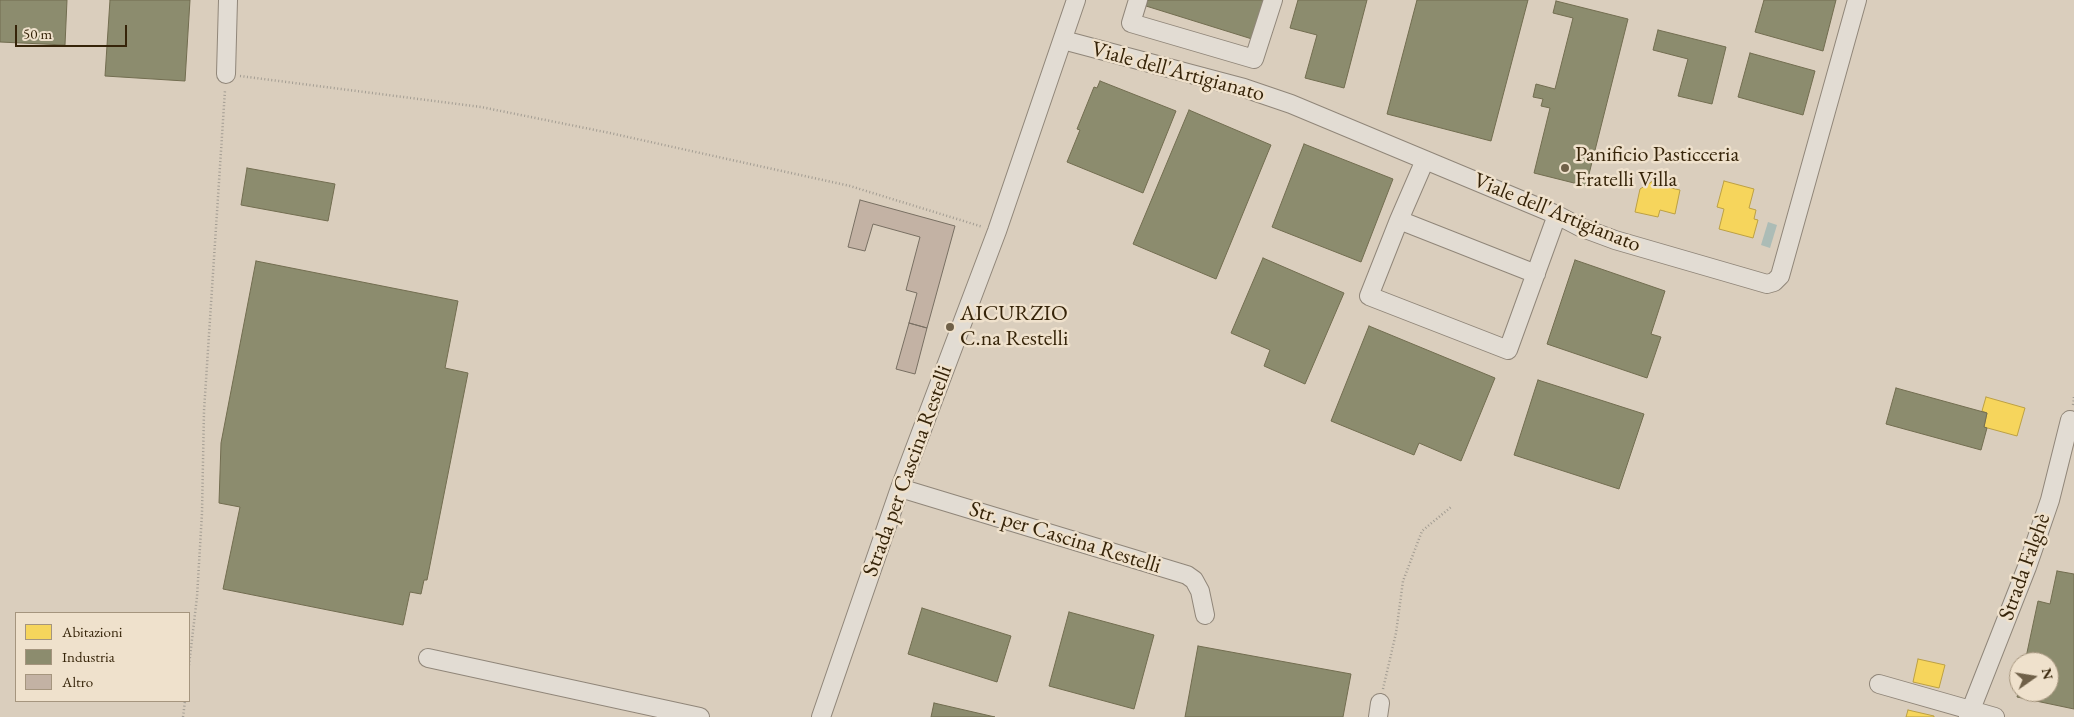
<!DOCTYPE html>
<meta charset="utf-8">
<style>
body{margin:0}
#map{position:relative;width:2074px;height:717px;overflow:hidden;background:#dacebd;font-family:"EB Garamond",serif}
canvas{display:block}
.legend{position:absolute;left:15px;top:612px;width:175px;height:90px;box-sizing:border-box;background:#efe1cc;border:1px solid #a5957e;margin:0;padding:6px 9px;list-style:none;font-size:15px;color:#362409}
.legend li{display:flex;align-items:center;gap:10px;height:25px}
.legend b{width:25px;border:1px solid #a5957e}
.north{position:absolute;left:2009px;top:652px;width:50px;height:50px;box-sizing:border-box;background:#efe1cc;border:1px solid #a5957e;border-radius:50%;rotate:77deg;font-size:14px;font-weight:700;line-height:20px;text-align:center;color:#362409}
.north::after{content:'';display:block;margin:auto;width:18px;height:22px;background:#6f6048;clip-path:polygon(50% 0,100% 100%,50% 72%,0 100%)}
.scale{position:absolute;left:15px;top:25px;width:112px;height:22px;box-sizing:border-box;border:2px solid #362409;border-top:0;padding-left:6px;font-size:15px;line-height:18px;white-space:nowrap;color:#362409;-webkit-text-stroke:4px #efe1cc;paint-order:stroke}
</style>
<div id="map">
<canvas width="2074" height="717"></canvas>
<ul class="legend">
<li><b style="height:14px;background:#f6d55c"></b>Abitazioni</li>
<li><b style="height:14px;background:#8c8c6e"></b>Industria</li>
<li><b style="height:14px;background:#c3b2a4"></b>Altro</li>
</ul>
<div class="north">N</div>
<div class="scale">50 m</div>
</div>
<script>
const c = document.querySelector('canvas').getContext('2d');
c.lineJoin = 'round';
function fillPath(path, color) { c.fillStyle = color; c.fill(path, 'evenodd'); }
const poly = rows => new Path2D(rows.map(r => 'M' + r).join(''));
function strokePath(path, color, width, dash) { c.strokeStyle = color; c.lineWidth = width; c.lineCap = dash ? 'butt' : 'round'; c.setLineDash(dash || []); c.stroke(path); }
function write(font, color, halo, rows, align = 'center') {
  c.font = font + ' "EB Garamond",serif'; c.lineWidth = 5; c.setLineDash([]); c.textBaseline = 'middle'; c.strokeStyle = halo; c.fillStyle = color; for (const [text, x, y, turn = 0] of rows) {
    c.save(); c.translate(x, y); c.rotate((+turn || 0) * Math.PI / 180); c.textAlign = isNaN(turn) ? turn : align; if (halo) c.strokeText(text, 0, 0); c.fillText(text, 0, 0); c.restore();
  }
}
fillPath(poly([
 [1768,222,1777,225,1770,248,1761,245]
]), '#acbcb6');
const homes = poly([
 [1656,179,1668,181,1671,188,1680,190,1675,214,1660,210,1658,217,1635,212,1640,189,1656,179],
 [1724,181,1754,189,1749,208,1756,210,1754,219,1758,220,1753,238,1719,229,1724,209,1717,207,1724,181],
 [1986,397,2025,408,2017,436,1984,427,1987,413,1982,411,1986,397],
 [1918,659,1945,665,1939,688,1913,682,1918,659],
 [1908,710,1934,716,1934,717,1906,717,1908,710]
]);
fillPath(homes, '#f6d55c');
strokePath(homes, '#bca043', 1);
const industry = poly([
 [0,0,67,0,65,45,0,42,0,0],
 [110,0,190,0,185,81,105,76,110,0],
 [1148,0,1264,0,1252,39,1146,6,1148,0],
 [1298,0,1367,0,1344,88,1305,78,1317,35,1290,28,1298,0],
 [1417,0,1528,0,1491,141,1387,114,1417,0],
 [1764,0,1836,0,1823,51,1755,32,1764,0],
 [1556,1,1628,19,1586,186,1534,173,1550,108,1541,106,1543,99,1533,97,1536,84,1555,89,1573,18,1553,13,1556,1],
 [1658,30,1726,47,1712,104,1678,96,1688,59,1653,50,1658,30],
 [1750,53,1815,71,1803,115,1738,97,1750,53],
 [1100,81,1176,111,1143,193,1067,162,1080,130,1077,129,1094,87,1097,88,1100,81],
 [1189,110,1271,145,1216,279,1133,244,1189,110],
 [1304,144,1393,179,1361,262,1272,227,1304,144],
 [247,168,335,184,328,221,241,205,247,168],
 [1263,258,1344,293,1305,384,1264,366,1270,350,1231,333,1263,258],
 [1575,260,1665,291,1651,334,1661,337,1647,378,1547,344,1575,260],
 [256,261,458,301,445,368,468,373,427,580,424,580,421,594,410,592,403,625,223,589,240,507,219,503,221,443,256,261],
 [1369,326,1495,378,1461,461,1419,443,1414,455,1331,421,1369,326],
 [1538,380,1644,414,1619,489,1514,455,1538,380],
 [1896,388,1987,413,1984,427,1987,428,1981,450,1886,424,1896,388],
 [2057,571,2074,574,2074,709,2017,697,2019,690,2019,692,2049,692,2049,662,2025,662,2038,601,2050,604,2057,571],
 [922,608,1011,636,997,682,908,654,922,608],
 [1069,612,1154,635,1134,709,1049,686,1069,612],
 [1198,646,1351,674,1343,717,1185,717,1198,646],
 [934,703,995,717,931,717,934,703]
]);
fillPath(industry, '#8c8c6e');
strokePath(industry, '#726d50', 1);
const building = poly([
 [860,200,955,226,927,328,909,323,917,293,906,290,920,237,873,224,865,251,848,247,860,200],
 [909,323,927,328,915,374,896,369,909,323]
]);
fillPath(building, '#c3b2a4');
strokePath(building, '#786f62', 1);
const minor = poly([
 [1138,0,1131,23,1254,59,1273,0],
 [1063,40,1244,88,1291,104,1557,215,1580,227,1615,240,1767,284,1774,282,1780,276,1857,0],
 [226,74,228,0],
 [1425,160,1399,220,1369,296,1508,350,1557,215],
 [1399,220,1536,274],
 [900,488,1187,575,1194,580,1200,591,1205,615],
 [428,658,700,717],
 [1879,684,1995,717],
 [821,717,900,488,997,231,1076,0],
 [1378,717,1380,703],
 [1968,717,2027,567,2050,500,2070,420]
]);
strokePath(minor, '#908679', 20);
strokePath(poly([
 [240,76,481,107,605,132,850,186,983,227],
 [2073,405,2074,397],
 [189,665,197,597,202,513,204,411,225,90],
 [1383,689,1396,633,1403,581,1422,531,1451,507],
 [183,717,185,701]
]), '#a29c92', 2.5, [1, 2.5]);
strokePath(minor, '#e2dcd3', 18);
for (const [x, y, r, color] of [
 [1565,168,5,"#6f6048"],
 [950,327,5,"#6f6048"]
]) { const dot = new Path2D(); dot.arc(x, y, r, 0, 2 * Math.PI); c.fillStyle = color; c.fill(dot); strokePath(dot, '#efe1cc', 2); }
write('22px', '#362409', '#efe1cc', [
 ["Viale dell'Artigianato",1178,72,15],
 ["Viale dell'Artigianato",1557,213,22],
 ["Strada per Cascina Restelli",908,471,-70],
 ["Str. per Cascina Restelli",1065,538,17],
 ["Strada Falghè",2025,567,-70]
]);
write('22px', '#362409', '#efe1cc', [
 ["Panificio Pasticceria",1575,155],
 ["Fratelli Villa",1575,180],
 ["AICURZIO",960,314],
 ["C.na Restelli",960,339]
], 'left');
</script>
